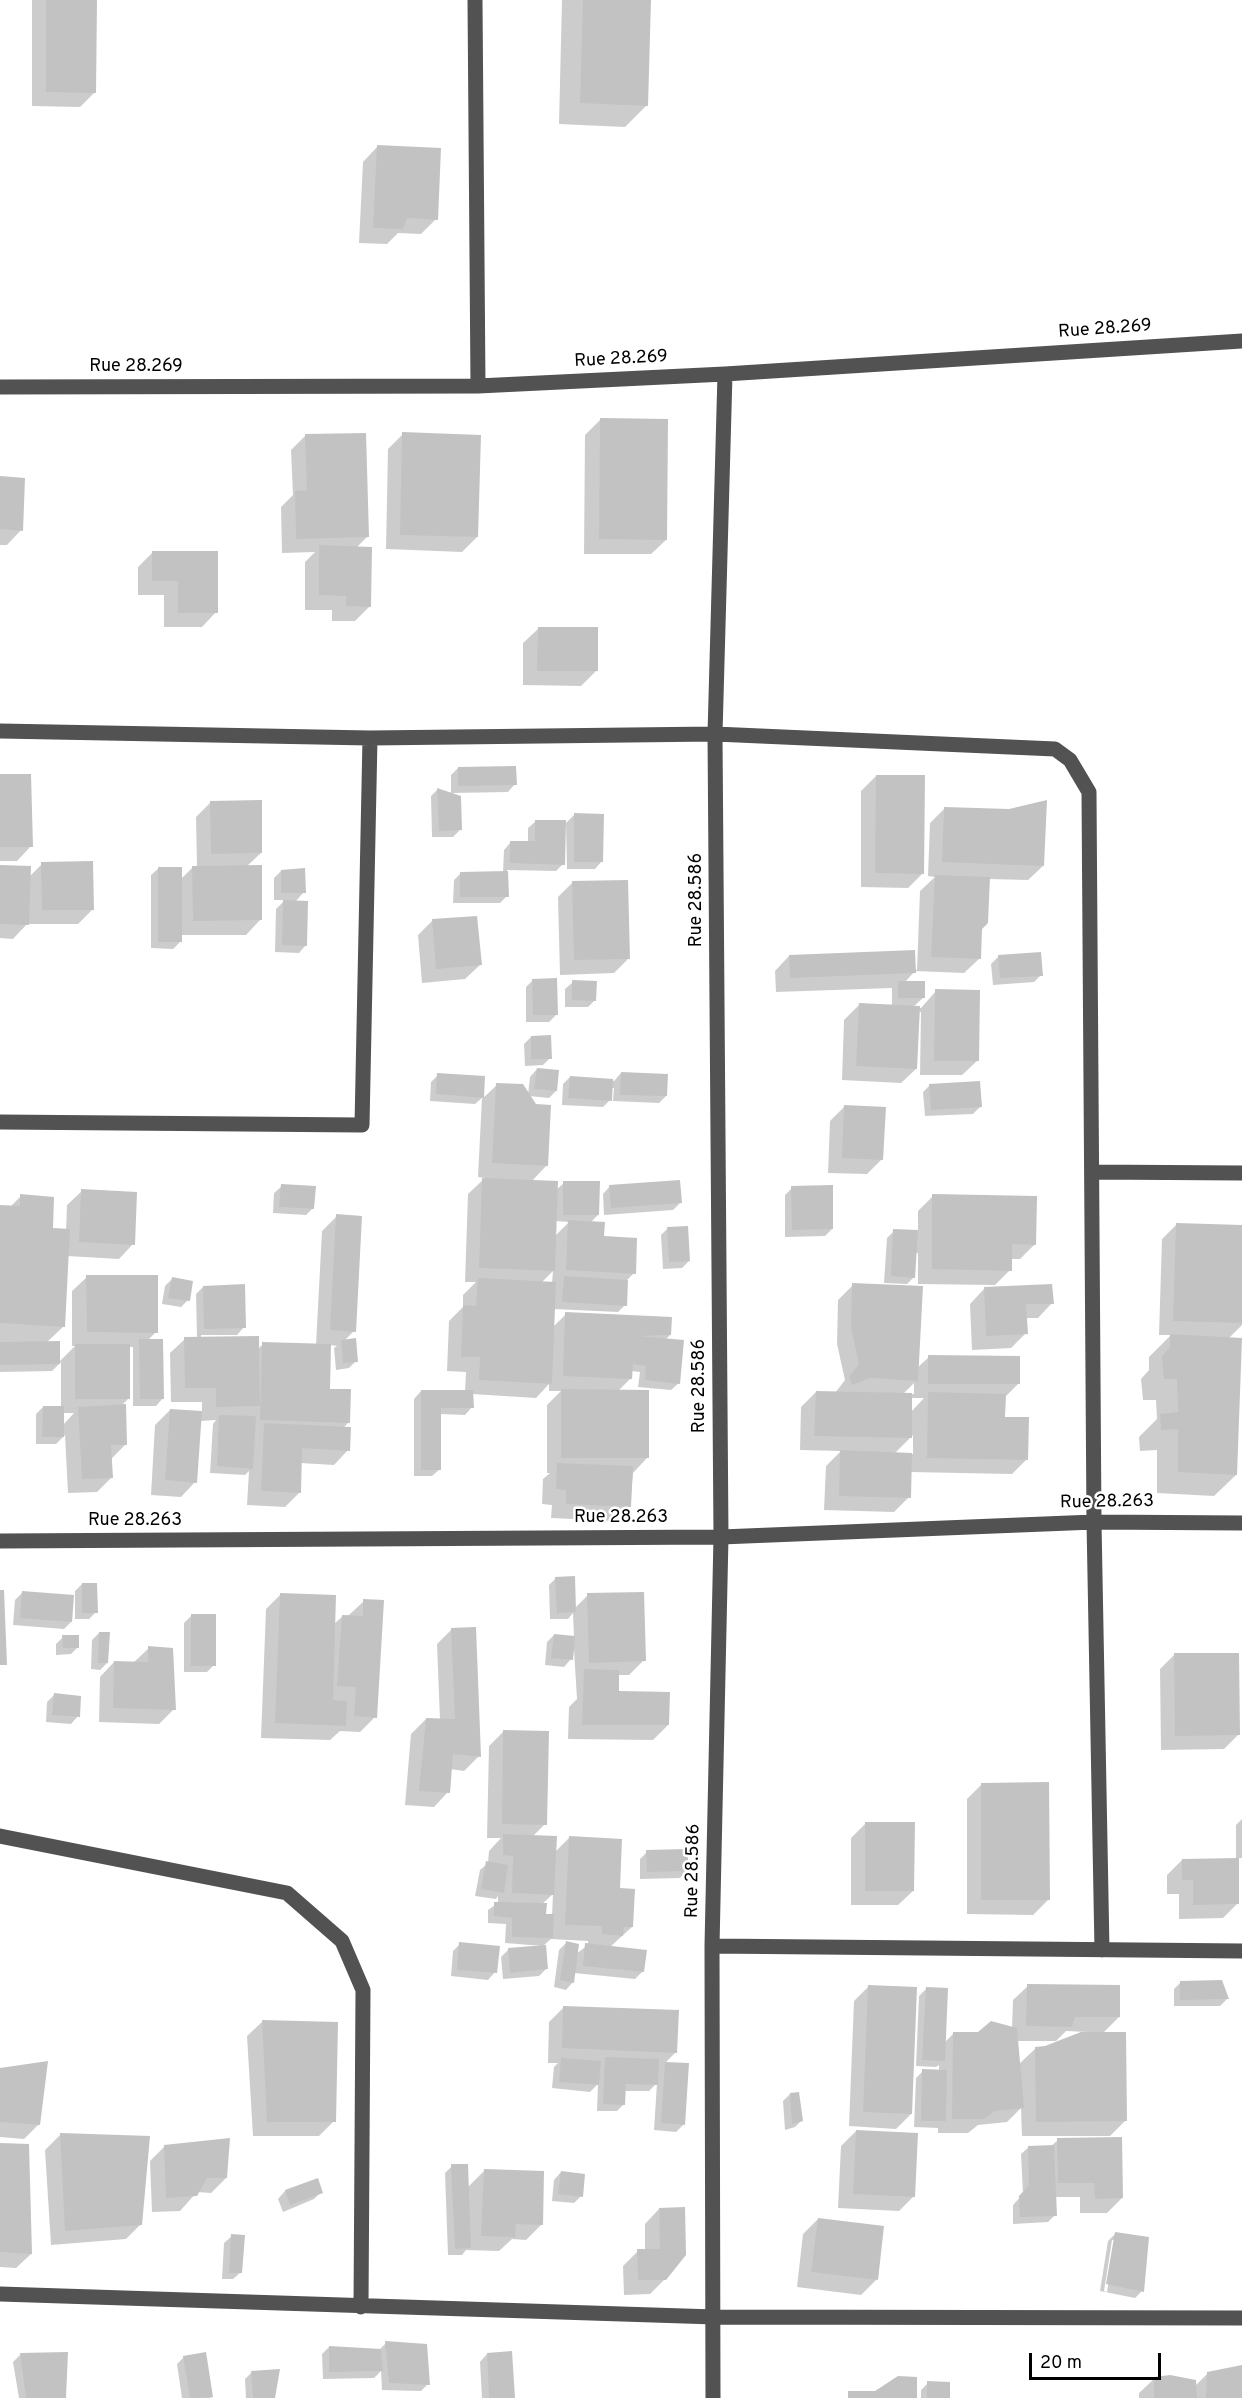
<!DOCTYPE html>
<style>
body{margin:0}
#map{position:relative;width:1242px;height:2398px;overflow:hidden;background:#fff;font-family:Overpass,sans-serif}
canvas{display:block}
.scale{position:absolute;left:1029px;top:2353px;width:132px;height:27px;box-sizing:border-box;border:3px solid #000;border-top:0;padding-left:8px;font-size:18px;line-height:21px;white-space:nowrap;color:#000;-webkit-text-stroke:4px #fff;paint-order:stroke}
</style>
<div id="map">
<canvas width="1242" height="2398"></canvas>
<div class="scale">20 m</div>
</div>
<script>
const c = document.querySelector('canvas').getContext('2d');
c.lineJoin = 'round';
function fillPath(path, color) { c.fillStyle = color; c.fill(path, 'evenodd'); }
const poly = rows => new Path2D(rows.map(r => 'M' + r).join(''));
function strokePath(path, color, width, dash) { c.strokeStyle = color; c.lineWidth = width; c.lineCap = dash ? 'butt' : 'round'; c.setLineDash(dash || []); c.stroke(path); }
function write(font, color, halo, rows, align = 'center') {
  c.font = font + ' Overpass,sans-serif'; c.lineWidth = 5; c.setLineDash([]); c.textBaseline = 'middle'; c.strokeStyle = halo; c.fillStyle = color; for (const [text, x, y, turn = 0] of rows) {
    c.save(); c.translate(x, y); c.rotate((+turn || 0) * Math.PI / 180); c.textAlign = isNaN(turn) ? turn : align; if (halo) c.strokeText(text, 0, 0); c.fillText(text, 0, 0); c.restore();
  }
}
fillPath(poly([
 [32,0,95,0,95,92,80,107,32,106],
 [562,0,650,0,647,105,625,127,559,124],
 [377,147,436,219,421,234,398,233,387,244,359,243,363,162],
 [600,420,666,540,651,554,584,554,585,435],
 [403,434,477,537,462,552,386,549,388,449],
 [306,435,367,537,356,548,370,606,355,621,332,621,332,610,305,610,305,562,315,552,282,553,281,507,293,495,291,450],
 [0,478,21,530,7,545,0,545],
 [153,552,216,612,202,627,164,627,164,595,138,595,138,567],
 [538,629,596,671,581,686,523,685,523,643],
 [458,768,515,784,508,792,451,793,451,775],
 [0,776,31,846,17,861,0,861],
 [876,776,923,873,908,888,861,887,861,791],
 [438,789,461,829,453,837,432,837,431,796],
 [211,802,261,853,246,867,260,920,246,935,180,935,180,942,173,949,151,948,151,875,159,868,180,880,193,867,197,867,196,817],
 [945,808,1043,866,1028,880,989,879,981,928,979,959,964,973,915,971,905,982,923,998,913,1007,921,1008,936,991,977,1061,962,1075,920,1075,921,1012,918,1012,916,1069,901,1083,842,1080,844,1020,859,1005,892,1006,892,988,776,992,775,971,789,956,917,970,920,891,935,877,928,876,930,823],
 [574,815,602,861,595,869,567,869,566,823],
 [536,821,563,864,556,871,507,870,507,896,500,903,453,903,454,880,461,873,503,873,504,850,511,842,528,843,528,828],
 [42,864,93,909,78,924,27,924,13,939,0,938,0,867,29,877],
 [281,871,304,892,295,902,306,945,299,953,275,952,276,909,285,900,274,900,274,878],
 [573,882,628,959,614,973,560,975,558,897],
 [433,920,480,965,465,979,422,983,418,935],
 [999,956,1041,975,1034,982,993,985,991,964],
 [533,980,556,1015,549,1022,526,1022,526,987],
 [573,982,595,1000,588,1007,565,1007,565,989],
 [531,1037,550,1058,543,1065,525,1066,524,1044],
 [537,1069,556,1091,549,1098,529,1096,547,1165,531,1182,556,1190,564,1183,598,1215,590,1223,634,1273,627,1280,625,1305,618,1312,554,1309,553,1327,566,1314,670,1335,665,1340,679,1383,671,1390,638,1387,640,1372,631,1371,631,1378,618,1391,647,1458,633,1473,630,1506,615,1521,551,1518,552,1505,542,1504,543,1479,550,1473,547,1473,547,1405,561,1391,549,1391,549,1384,536,1398,472,1394,472,1407,465,1415,440,1414,440,1469,432,1476,414,1476,414,1399,421,1391,465,1392,466,1372,447,1371,449,1321,463,1307,463,1295,476,1282,465,1282,468,1194,485,1178,478,1177,482,1098,475,1104,430,1101,431,1082,438,1075,484,1078,482,1099,497,1085,528,1095,530,1077],
 [555,1221,569,1222,555,1236],
 [553,1271,552,1283,541,1283],
 [621,1073,666,1096,659,1103,613,1101,614,1088,611,1088,610,1100,603,1107,562,1105,563,1084,570,1077,614,1081],
 [930,1085,981,1106,973,1114,925,1116,923,1092],
 [845,1106,882,1159,867,1174,828,1173,830,1121],
 [282,1186,313,1208,306,1215,273,1213,274,1193],
 [610,1186,680,1203,673,1210,604,1215,603,1194],
 [792,1188,832,1229,825,1236,785,1237,785,1195],
 [82,1191,133,1244,119,1259,67,1256,64,1326,47,1342,59,1362,75,1346,72,1346,72,1291,87,1277,156,1332,148,1340,163,1398,156,1406,133,1406,133,1347,129,1347,129,1398,121,1406,126,1444,111,1459,112,1477,97,1492,68,1493,65,1435,56,1444,36,1444,36,1414,43,1407,61,1408,61,1362,52,1371,0,1372,0,1206,10,1207,21,1196,51,1230,66,1231,67,1205],
 [63,1413,74,1413,63,1425],
 [933,1196,1035,1244,1020,1259,1010,1259,1010,1270,995,1285,918,1284,918,1253,915,1253,914,1277,907,1284,884,1283,887,1238,894,1231,918,1232,918,1211],
 [337,1216,354,1331,344,1341,356,1361,349,1368,336,1370,334,1348,337,1346,329,1345,328,1390,349,1422,343,1428,348,1450,334,1465,300,1463,300,1492,285,1507,247,1505,249,1471,245,1475,210,1473,213,1424,216,1420,200,1421,195,1482,181,1497,151,1495,155,1425,170,1410,202,1412,202,1402,171,1402,170,1353,185,1339,197,1338,196,1294,203,1287,244,1327,237,1335,201,1335,201,1338,258,1349,263,1344,316,1345,322,1231],
 [1177,1224,1242,1227,1242,1325,1228,1339,1236,1475,1214,1496,1157,1493,1157,1450,1140,1451,1139,1437,1157,1419,1156,1400,1143,1400,1141,1379,1149,1370,1149,1357,1171,1335,1159,1335,1162,1239],
 [668,1228,689,1261,682,1268,663,1269,661,1235],
 [172,1279,188,1300,181,1307,162,1304,165,1286],
 [853,1285,917,1368,929,1357,1019,1383,1004,1398,1004,1419,1027,1459,1012,1474,910,1472,909,1497,894,1512,824,1510,826,1466,841,1451,800,1450,801,1407,816,1392,835,1393,845,1380,837,1344,838,1300],
 [914,1383,914,1394,903,1394],
 [911,1398,924,1398,911,1412],
 [913,1435,913,1454,894,1454],
 [984,1289,1052,1303,1038,1318,1025,1318,1026,1333,1011,1348,972,1350,970,1304],
 [556,1578,575,1608,588,1595,644,1660,629,1675,617,1675,617,1690,668,1725,653,1740,568,1739,569,1707,577,1699,574,1650,571,1659,564,1667,545,1665,547,1642,554,1635,574,1637,573,1613,568,1619,550,1619,549,1585],
 [82,1584,96,1612,89,1619,75,1619,75,1591],
 [22,1593,71,1622,64,1629,13,1625,15,1600],
 [281,1594,333,1625,343,1616,349,1615,364,1601,375,1717,360,1732,340,1731,330,1740,261,1738,266,1609],
 [192,1615,214,1665,207,1672,184,1672,184,1623],
 [452,1629,479,1756,464,1771,450,1769,448,1792,434,1807,405,1805,411,1734,426,1719,440,1720,437,1644],
 [99,1633,107,1663,100,1670,91,1669,92,1640],
 [63,1637,78,1647,71,1654,56,1655,56,1644],
 [149,1648,174,1709,159,1724,99,1722,100,1677,114,1662,133,1663],
 [1175,1654,1239,1734,1224,1749,1161,1750,1160,1669],
 [54,1695,78,1716,71,1724,46,1722,47,1702],
 [504,1731,545,1824,532,1837,554,1853,569,1838,618,1889,632,1927,610,1947,643,1971,635,1979,574,1973,573,1982,566,1990,554,1987,559,1950,566,1943,576,1954,588,1945,588,1941,551,1939,543,1946,505,1943,506,1924,488,1923,488,1910,498,1903,498,1896,496,1899,475,1896,480,1870,488,1863,489,1851,501,1838,487,1838,489,1746],
 [553,1894,552,1916,545,1916,542,1904],
 [982,1784,1048,1900,1033,1915,967,1914,967,1799],
 [1242,1819,1242,1858,1237,1858,1238,1903,1223,1918,1179,1919,1179,1894,1167,1894,1167,1875,1182,1860,1236,1859,1236,1825],
 [866,1823,913,1891,898,1905,851,1905,851,1838],
 [647,1852,687,1870,680,1878,640,1879,640,1859],
 [460,1944,495,1972,488,1980,451,1976,453,1951],
 [508,1950,546,1969,539,1976,503,1979,501,1957],
 [1181,1982,1227,1999,1220,2006,1174,2006,1174,1989],
 [869,1986,911,2114,896,2129,849,2126,854,2001],
 [1028,1986,1119,2017,1102,2034,1125,2121,1110,2136,1022,2136,1021,2108,1007,2122,978,2125,968,2133,938,2133,938,2128,914,2127,916,2078,923,2071,939,2071,939,2065,936,2067,916,2066,919,1996,926,1989,944,2043,954,2033,978,2034,1012,2028,1013,2000],
 [1066,2031,1087,2032,1045,2048,1036,2048,1018,2065,1016,2041,1056,2041],
 [564,2007,676,2052,665,2063,688,2065,683,2125,676,2132,654,2130,657,2083,649,2091,624,2091,624,2104,617,2111,597,2111,598,2084,590,2092,552,2088,554,2067,558,2063,548,2063,549,2022],
 [262,2022,334,2121,319,2136,253,2136,247,2036],
 [0,2070,39,2124,24,2139,0,2137],
 [790,2094,802,2120,795,2127,785,2130,783,2101],
 [856,2131,914,2196,899,2211,838,2208,841,2146],
 [60,2135,141,2224,126,2239,51,2245,45,2150],
 [1058,2140,1122,2198,1107,2213,1080,2213,1080,2197,1054,2197,1055,2215,1048,2222,1013,2224,1013,2205,1023,2194,1021,2154,1029,2147,1050,2147],
 [0,2145,31,2254,16,2268,0,2267],
 [165,2146,226,2178,211,2193,197,2192,180,2211,152,2212,150,2161],
 [452,2166,467,2188,484,2171,541,2225,526,2240,512,2239,499,2251,466,2250,462,2255,448,2255,445,2173],
 [561,2172,581,2196,574,2203,552,2201,554,2180],
 [317,2180,321,2192,314,2199,283,2212,278,2199,285,2191],
 [659,2209,665,2279,650,2294,624,2295,623,2266,638,2251,645,2251,645,2224],
 [818,2219,882,2227,876,2280,861,2295,797,2287,803,2234],
 [1115,2234,1142,2291,1135,2298,1100,2291,1108,2241],
 [1112,2240,1115,2240,1107,2292,1104,2291],
 [232,2236,241,2272,233,2279,222,2279,224,2243],
 [386,2343,428,2384,421,2391,382,2390,381,2371,374,2378,323,2379,322,2354,329,2347,378,2351],
 [487,2354,512,2398,482,2398,480,2362],
 [20,2355,64,2398,19,2398,13,2362],
 [184,2357,212,2397,210,2398,182,2398,177,2364],
 [1242,2367,1242,2398,1139,2398,1139,2393,1154,2379,1195,2386,1208,2373],
 [252,2372,274,2398,246,2398,245,2379],
 [928,2383,948,2398,921,2398,921,2390]
]), '#0003');
fillPath(poly([
 [46,0,97,0,96,93,46,92],
 [583,0,651,0,648,106,580,103],
 [377,145,441,148,438,220,407,218,403,229,373,228],
 [600,418,668,419,667,540,599,539],
 [402,432,481,435,478,537,400,535],
 [366,433,369,537,296,539,295,491,307,490,305,434],
 [0,476,25,478,23,531,0,529],
 [319,545,372,547,371,607,346,606,346,596,319,595],
 [152,551,218,551,218,613,178,613,178,581,152,581],
 [538,627,598,627,598,671,537,671],
 [516,766,517,785,458,786,458,767],
 [0,774,31,774,33,847,0,847],
 [876,775,925,775,924,874,875,873],
 [437,788,461,796,462,830,439,831],
 [262,800,262,853,211,854,210,801],
 [1047,800,1044,866,942,862,944,807,1009,809],
 [574,813,604,814,603,862,574,862],
 [535,820,566,820,565,865,510,863,510,841,535,841],
 [93,861,94,910,42,910,41,862],
 [0,865,31,866,29,925,0,924],
 [262,865,262,920,193,921,192,866],
 [158,867,182,867,182,942,158,942],
 [305,868,306,893,281,893,281,870],
 [508,871,509,897,460,897,460,872],
 [935,875,990,877,988,923,982,929,981,959,931,957],
 [628,880,630,959,574,960,572,881],
 [283,900,308,901,307,946,282,945],
 [477,916,482,965,436,969,432,919],
 [915,950,916,973,790,978,789,955],
 [1041,952,1043,976,1000,978,998,955],
 [557,978,558,1015,533,1015,532,979],
 [572,980,597,981,596,1001,572,1000],
 [898,981,925,981,925,998,898,998],
 [935,989,980,990,979,1061,934,1061],
 [859,1003,920,1006,917,1069,856,1066],
 [551,1035,552,1059,531,1059,531,1036],
 [537,1068,559,1070,557,1091,534,1089],
 [621,1072,668,1074,667,1096,620,1095],
 [437,1073,485,1076,484,1098,436,1094],
 [570,1076,613,1079,612,1101,568,1098],
 [980,1081,982,1107,931,1110,929,1084],
 [496,1083,523,1084,536,1104,551,1105,548,1166,492,1163],
 [844,1105,886,1107,883,1160,842,1158],
 [482,1178,558,1181,555,1271,479,1268],
 [680,1180,682,1203,611,1208,609,1185],
 [563,1181,600,1181,599,1215,563,1215],
 [281,1184,316,1186,314,1209,279,1207],
 [833,1185,833,1229,792,1230,791,1186],
 [81,1189,137,1192,135,1245,79,1242],
 [20,1194,54,1197,53,1228,70,1229,65,1327,0,1323,0,1205,20,1206],
 [932,1194,1037,1196,1036,1245,1012,1244,1012,1271,932,1269],
 [336,1214,362,1216,356,1332,330,1330],
 [568,1220,605,1222,604,1236,637,1238,636,1274,566,1270],
 [1176,1223,1242,1225,1242,1323,1173,1321],
 [688,1226,690,1261,669,1262,667,1227],
 [893,1229,918,1230,915,1278,891,1276],
 [86,1275,158,1275,158,1333,87,1332],
 [564,1276,628,1280,627,1306,562,1302],
 [172,1277,193,1281,190,1301,168,1298],
 [478,1278,556,1282,552,1384,479,1380,480,1357,461,1357,463,1305,476,1306],
 [852,1283,923,1286,918,1381,870,1378,852,1385,849,1377,859,1364,851,1328],
 [245,1284,246,1328,204,1329,203,1286],
 [1052,1284,1054,1304,1026,1304,1028,1334,986,1336,984,1287],
 [565,1312,672,1317,671,1335,638,1336,684,1340,680,1384,645,1380,646,1366,633,1364,632,1379,563,1376],
 [1170,1334,1242,1338,1237,1475,1178,1472,1178,1429,1161,1430,1160,1414,1178,1412,1177,1379,1164,1379,1162,1356,1170,1347],
 [259,1336,260,1406,216,1407,216,1388,185,1388,184,1337],
 [356,1338,358,1362,343,1363,341,1340],
 [139,1339,163,1339,164,1399,140,1399],
 [60,1341,60,1364,0,1365,0,1342],
 [262,1342,331,1344,330,1389,351,1389,350,1423,260,1420],
 [75,1344,130,1344,130,1399,75,1399],
 [928,1355,1020,1356,1020,1384,928,1384],
 [561,1389,649,1390,649,1458,561,1458],
 [421,1390,473,1390,474,1408,441,1408,441,1470,421,1470],
 [816,1391,912,1393,912,1438,814,1436],
 [928,1392,1006,1394,1005,1417,1029,1417,1028,1460,927,1458],
 [126,1404,127,1445,111,1445,113,1478,82,1479,78,1407],
 [43,1406,64,1406,64,1437,42,1437],
 [170,1409,202,1411,197,1483,165,1480],
 [219,1415,256,1416,253,1469,217,1466],
 [264,1423,351,1427,350,1451,302,1448,301,1493,261,1491],
 [840,1450,912,1453,911,1498,839,1496],
 [557,1463,633,1466,631,1507,566,1504,566,1490,556,1489],
 [575,1576,576,1612,557,1613,555,1577],
 [82,1583,97,1583,98,1613,82,1613],
 [0,1590,4,1590,7,1665,0,1665],
 [22,1591,74,1595,72,1622,20,1618],
 [644,1592,646,1661,589,1663,587,1593],
 [280,1593,336,1595,333,1700,347,1701,346,1726,275,1723],
 [363,1599,384,1600,377,1718,354,1716,356,1687,337,1686,342,1615,363,1616],
 [191,1614,216,1614,216,1666,191,1666],
 [476,1627,481,1757,453,1754,450,1793,419,1791,426,1718,455,1719,451,1628],
 [99,1632,110,1632,108,1663,98,1663],
 [554,1634,575,1636,573,1660,551,1658],
 [62,1635,79,1635,79,1648,63,1648],
 [148,1646,173,1648,176,1710,113,1708,114,1661,148,1662],
 [1174,1653,1239,1653,1240,1735,1175,1736],
 [584,1669,619,1670,619,1691,670,1692,669,1725,582,1725],
 [54,1693,81,1696,80,1717,52,1715],
 [503,1730,549,1731,547,1825,502,1824],
 [1049,1782,1050,1900,981,1900,981,1783],
 [865,1822,915,1822,914,1891,865,1891],
 [503,1834,557,1836,554,1895,512,1893,513,1856,503,1855],
 [569,1836,622,1839,620,1888,635,1889,633,1927,624,1927,623,1936,602,1934,602,1926,565,1925],
 [687,1849,689,1871,647,1872,646,1850],
 [1239,1858,1239,1904,1193,1905,1193,1880,1182,1880,1182,1859],
 [486,1861,508,1865,504,1893,481,1889],
 [494,1902,547,1903,546,1914,554,1914,553,1938,512,1937,512,1918,494,1916],
 [566,1941,579,1944,574,1983,560,1980],
 [459,1942,500,1946,497,1973,457,1970],
 [585,1943,647,1950,644,1972,583,1966],
 [546,1945,548,1969,510,1973,508,1948],
 [1222,1980,1229,1999,1180,2000,1180,1981],
 [1027,1984,1120,1985,1120,2017,1075,2017,1072,2027,1026,2026],
 [868,1985,917,1987,912,2114,863,2112],
 [926,1987,948,1988,945,2061,922,2060],
 [563,2006,679,2010,677,2053,562,2048],
 [262,2020,338,2022,336,2122,267,2122],
 [991,2021,1017,2028,1024,2108,995,2111,984,2119,952,2119,953,2032,978,2032],
 [1081,2032,1126,2032,1127,2121,1036,2122,1035,2047,1045,2046],
 [605,2057,659,2059,658,2085,626,2084,625,2105,603,2104],
 [561,2058,601,2061,599,2085,559,2082],
 [48,2061,40,2125,0,2122,0,2068],
 [665,2062,689,2063,685,2125,661,2123],
 [922,2069,947,2070,946,2121,921,2121],
 [799,2092,803,2121,792,2124,790,2093],
 [856,2130,918,2133,915,2197,853,2194],
 [60,2133,150,2136,142,2225,65,2231],
 [1122,2137,1123,2198,1095,2199,1094,2183,1058,2183,1057,2138],
 [230,2138,227,2178,207,2178,197,2196,166,2198,164,2145],
 [0,2143,29,2144,32,2254,0,2252],
 [1054,2145,1057,2216,1020,2217,1019,2196,1029,2185,1028,2146],
 [451,2164,468,2164,471,2248,455,2249],
 [484,2169,544,2171,543,2225,516,2224,515,2237,481,2236],
 [561,2171,585,2174,583,2197,558,2194],
 [318,2178,323,2193,290,2205,285,2190],
 [685,2207,686,2255,666,2280,638,2280,637,2249,660,2249,659,2208],
 [818,2218,884,2226,878,2280,811,2272],
 [1115,2232,1149,2237,1144,2292,1106,2284],
 [231,2234,245,2235,242,2273,229,2273],
 [385,2341,427,2344,430,2385,389,2383],
 [329,2346,381,2349,383,2371,329,2372],
 [512,2351,515,2398,489,2398,487,2353],
 [68,2352,66,2398,26,2398,20,2353],
 [206,2352,213,2397,190,2398,183,2356],
 [1242,2365,1242,2398,1206,2398,1207,2372],
 [280,2369,275,2398,253,2398,251,2371],
 [1170,2375,1196,2380,1197,2398,1154,2398,1154,2377],
 [898,2376,917,2377,917,2398,848,2398,848,2391,875,2391],
 [927,2381,950,2382,950,2398,927,2398]
]), '#c2c2c2');
strokePath(poly([
 [475,0,478,386],
 [0,387,478,386,725,374,1242,341],
 [0,731,370,738,715,734,1055,749,1070,760,1089,792,1094,1522,1102,1950],
 [0,1122,362,1125,370,738],
 [1092,1172,1242,1173],
 [0,1541,721,1537,1094,1522,1242,1523],
 [0,1836,287,1893,342,1941,363,1990,361,2307],
 [712,1946,1242,1951],
 [0,2294,715,2317,1242,2318],
 [713,2398,712,1946,721,1537,715,734,725,374]
]), '#525252', 15);
write('18px', '#000', '#fff', [
 ["Rue 28.269",1105,330,-4],
 ["Rue 28.269",621,360,-3],
 ["Rue 28.269",136,367],
 ["Rue 28.586",697,900,-90],
 ["Rue 28.586",700,1386,-90],
 ["Rue 28.263",1107,1503,-1],
 ["Rue 28.263",621,1518],
 ["Rue 28.263",135,1521],
 ["Rue 28.586",694,1871,-89]
]);
</script>
